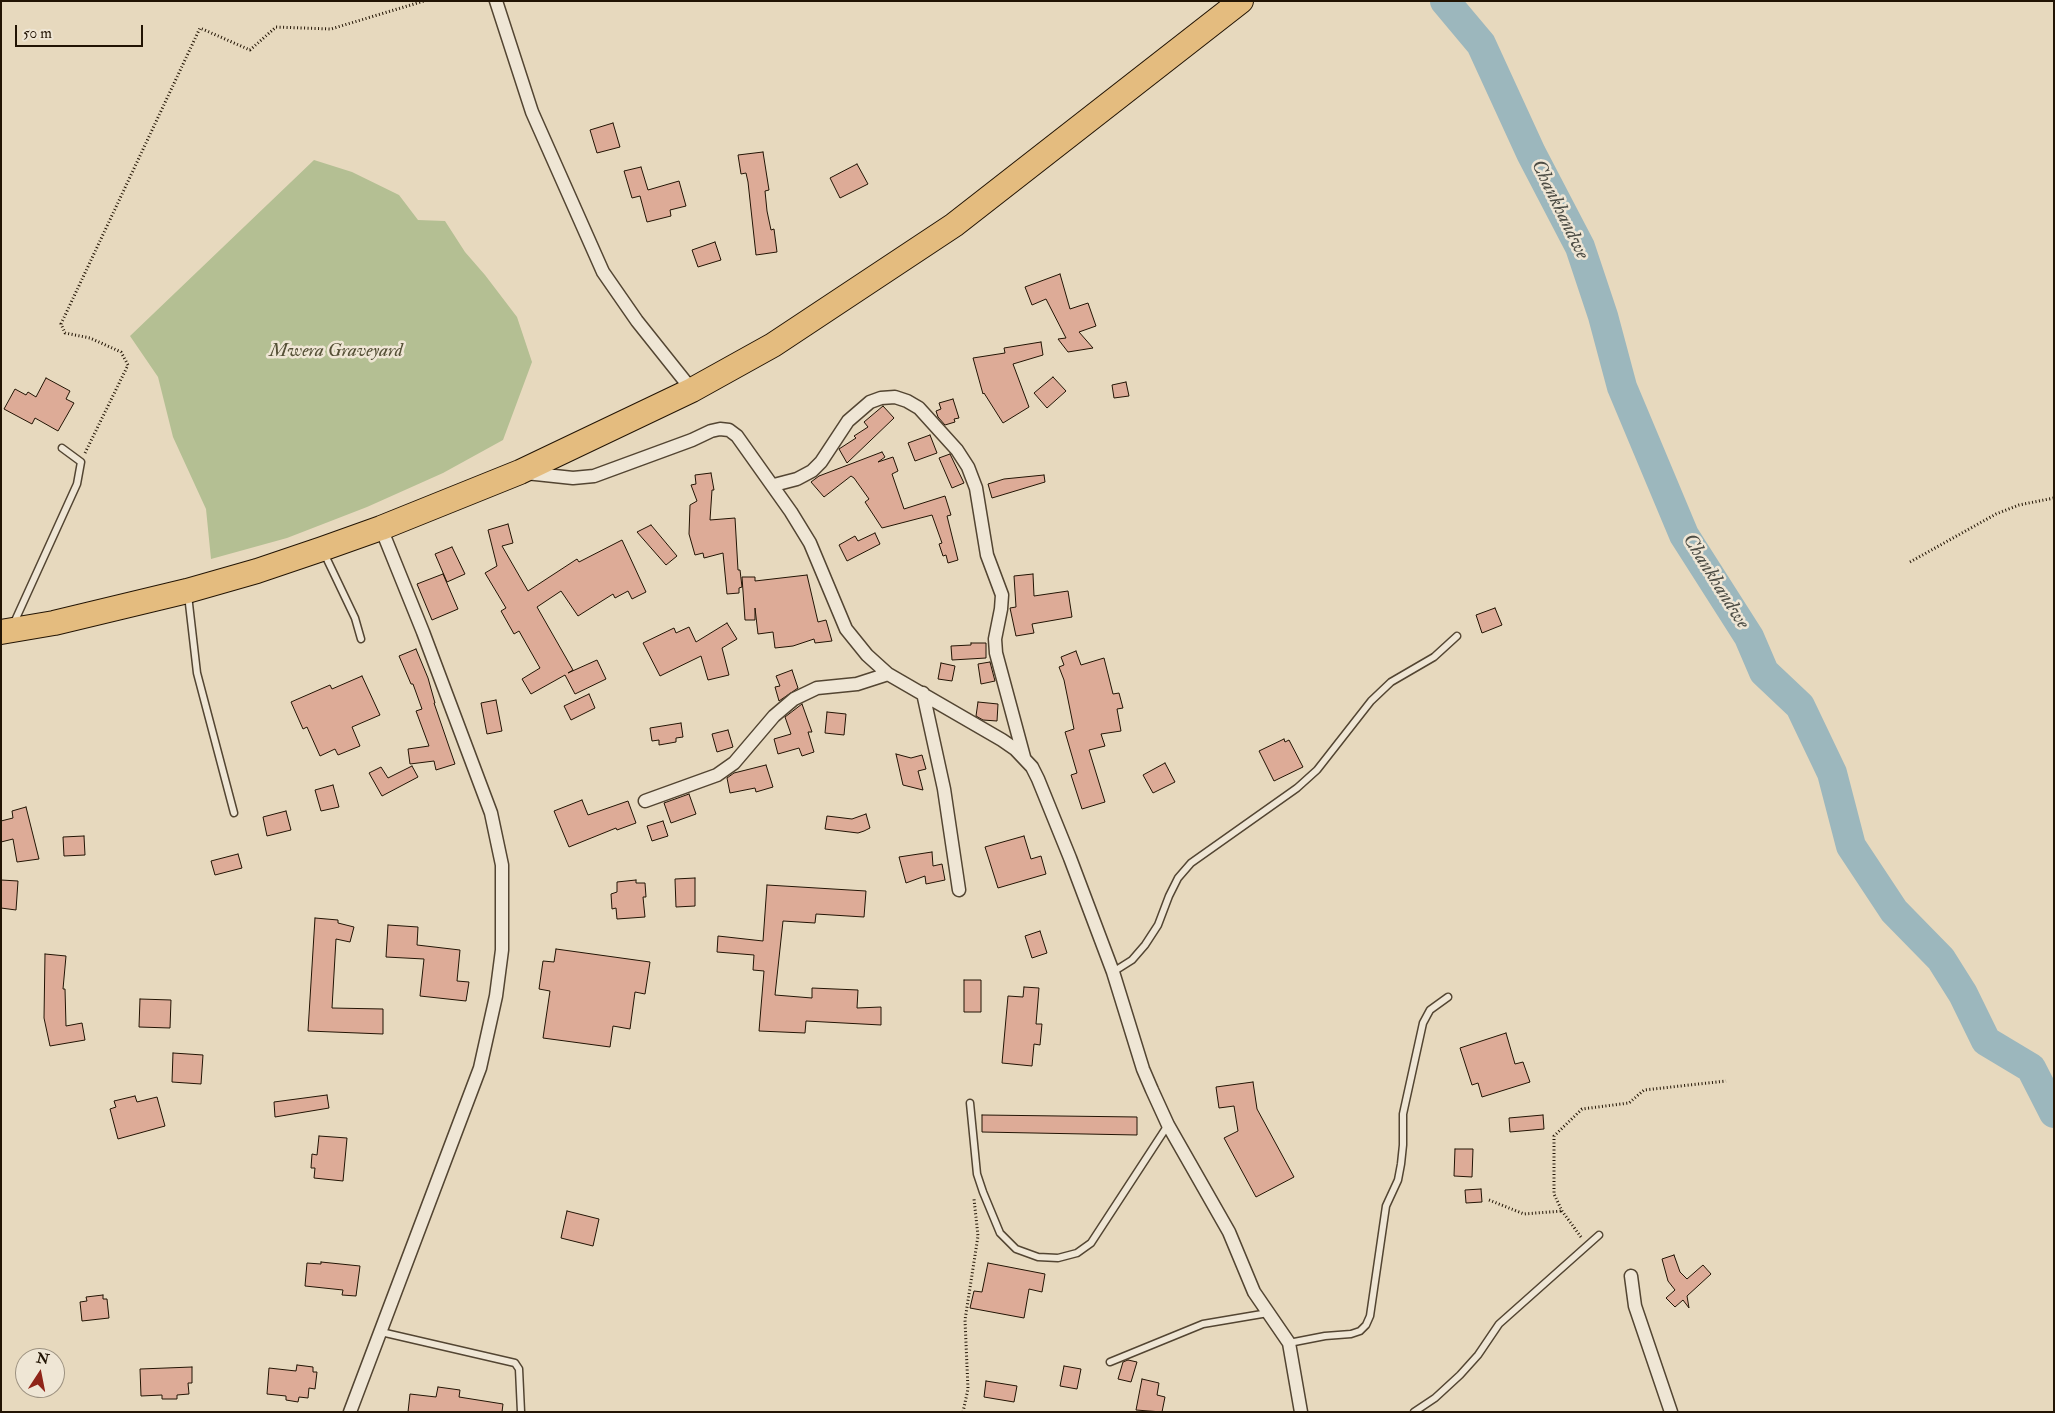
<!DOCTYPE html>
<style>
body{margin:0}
#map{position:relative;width:2055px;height:1413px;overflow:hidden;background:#e7d9be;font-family:"IM FELL Double Pica",serif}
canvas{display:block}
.frame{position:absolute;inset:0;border:2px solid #221404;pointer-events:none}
.north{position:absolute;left:15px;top:1348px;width:50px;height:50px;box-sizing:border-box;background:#efe6d5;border:1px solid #9d9281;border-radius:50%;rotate:11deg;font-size:14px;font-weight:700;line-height:20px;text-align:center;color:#221404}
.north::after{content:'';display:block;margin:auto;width:18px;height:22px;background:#8f2418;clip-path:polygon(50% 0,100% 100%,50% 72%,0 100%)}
.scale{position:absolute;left:15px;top:25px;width:128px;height:22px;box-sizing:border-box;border:2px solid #221404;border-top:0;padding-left:6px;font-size:15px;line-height:18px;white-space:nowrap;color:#221404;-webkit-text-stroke:4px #efe6d5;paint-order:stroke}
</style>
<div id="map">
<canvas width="2055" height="1413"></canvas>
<div class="frame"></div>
<div class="north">N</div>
<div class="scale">50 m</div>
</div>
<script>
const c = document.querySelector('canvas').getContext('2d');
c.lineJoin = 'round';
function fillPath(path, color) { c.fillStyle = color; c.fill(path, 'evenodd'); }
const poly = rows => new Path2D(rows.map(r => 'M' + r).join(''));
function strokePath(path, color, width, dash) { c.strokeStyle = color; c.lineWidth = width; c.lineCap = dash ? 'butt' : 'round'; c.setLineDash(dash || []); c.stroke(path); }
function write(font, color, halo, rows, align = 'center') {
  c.font = font + ' "IM FELL Double Pica",serif'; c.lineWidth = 5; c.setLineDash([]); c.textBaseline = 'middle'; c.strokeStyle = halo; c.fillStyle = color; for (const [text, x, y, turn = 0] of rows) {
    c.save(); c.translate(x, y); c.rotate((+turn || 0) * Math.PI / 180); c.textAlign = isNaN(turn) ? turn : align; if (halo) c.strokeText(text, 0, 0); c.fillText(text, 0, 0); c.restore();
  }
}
fillPath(poly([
 [314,160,352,172,399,195,418,220,445,221,465,252,485,275,517,317,532,362,503,440,443,473,367,507,287,538,211,559,206,509,173,437,158,377,130,336]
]), '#b4bf93');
strokePath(poly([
 [1445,1,1481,44,1531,153,1580,247,1603,316,1622,387,1684,535,1749,637,1764,672,1800,706,1832,773,1851,846,1894,911,1941,959,1963,994,1986,1041,2031,1068,2054,1113]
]), '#9cb7bd', 30);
const building = poly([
 [613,123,620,147,597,153,590,130,613,123],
 [763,152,769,190,765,191,767,211,771,230,774,229,777,252,756,255,748,182,746,173,741,174,738,155,763,152],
 [857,164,868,184,840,198,830,178,857,164],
 [641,167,648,190,679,181,686,206,670,210,671,216,647,222,640,196,632,198,624,171,641,167],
 [715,242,721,260,698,267,692,250,715,242],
 [1060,274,1070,309,1088,303,1096,326,1079,332,1093,348,1068,352,1058,339,1066,338,1046,299,1032,305,1025,287,1060,274],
 [1041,342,1043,355,1013,364,1029,407,1003,423,984,393,983,394,973,358,1005,353,1004,348,1041,342],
 [1053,377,1066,391,1047,408,1034,393,1053,377],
 [46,378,70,391,66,399,74,403,58,431,35,418,32,424,4,409,15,389,26,395,28,392,36,397,46,378],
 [1126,382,1129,396,1114,398,1112,385,1126,382],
 [953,399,959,418,954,419,955,422,945,425,938,417,936,411,941,409,939,403,953,399],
 [883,406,894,418,847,463,839,449,856,438,854,436,868,427,864,422,883,406],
 [930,435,937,453,915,461,908,443,930,435],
 [882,452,885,457,878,462,893,457,898,471,892,474,904,509,945,496,951,515,947,516,958,560,948,563,946,555,943,556,939,544,942,543,932,515,882,528,865,502,869,499,854,478,851,476,824,497,811,482,819,476,882,452],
 [950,454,964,483,952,488,939,458,950,454],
 [711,473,714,490,712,490,710,520,735,518,738,570,740,570,742,587,739,588,739,593,727,594,723,553,704,558,703,553,695,555,689,534,690,505,697,501,691,485,696,484,695,475,711,473],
 [1044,475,1045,482,992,498,988,484,1004,479,1044,475],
 [508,524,513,543,502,546,528,591,577,559,579,562,622,540,646,592,632,599,628,591,615,598,613,594,578,616,561,591,537,607,573,670,568,673,597,660,606,679,575,694,565,675,531,694,522,679,540,668,519,631,514,634,501,611,506,608,485,573,497,566,488,530,508,524],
 [651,525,677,556,666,565,637,532,651,525],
 [875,533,880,544,847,561,839,545,855,536,858,541,875,533],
 [452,547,465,574,447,582,435,554,452,547],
 [443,574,458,609,432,620,417,584,443,574],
 [1033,574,1034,596,1068,591,1072,617,1032,624,1034,633,1016,636,1010,608,1016,607,1014,576,1033,574],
 [807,575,818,622,826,620,832,641,815,643,814,639,793,646,775,648,773,632,758,634,755,608,755,620,745,620,742,577,755,577,755,581,807,575],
 [1495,608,1502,625,1482,633,1476,615,1495,608],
 [727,623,737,639,722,648,729,675,708,680,701,656,660,676,643,643,674,628,676,633,689,627,696,642,727,623],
 [971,643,986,643,986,658,952,660,951,646,971,645,971,643],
 [416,649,428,678,435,703,434,703,455,764,436,770,434,761,410,764,408,749,429,746,416,711,422,709,413,684,411,684,399,656,416,649],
 [1076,651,1081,665,1104,658,1113,694,1119,693,1123,708,1117,709,1121,731,1101,734,1105,746,1089,750,1105,802,1082,809,1071,775,1077,773,1065,732,1074,729,1064,680,1059,667,1064,665,1061,657,1076,651],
 [990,662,995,681,981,684,978,664,990,662],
 [941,663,955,666,952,681,938,679,941,663],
 [792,670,798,688,779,701,775,687,780,686,776,676,792,670],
 [362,676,380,715,352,727,360,746,338,755,335,749,320,756,307,727,303,729,291,702,330,685,332,689,362,676],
 [589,694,595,708,571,720,564,706,589,694],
 [496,700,502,731,487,734,481,703,496,700],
 [978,702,998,704,997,721,983,720,976,716,978,702],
 [802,704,812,732,808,732,814,752,802,756,799,748,778,754,774,739,791,734,785,717,802,704],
 [827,712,846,714,844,735,825,733,827,712],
 [681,723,683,737,676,738,676,742,659,745,659,740,652,741,650,728,681,723],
 [728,730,733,747,717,752,712,734,728,730],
 [1284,739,1285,742,1289,740,1303,767,1274,781,1259,751,1284,739],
 [896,754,911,758,922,755,926,769,918,771,923,790,903,785,896,754],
 [1165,763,1175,782,1153,793,1143,775,1165,763],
 [766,765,773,787,756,792,755,788,730,793,727,778,734,773,766,765],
 [412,766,418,777,382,796,369,773,381,767,388,778,412,766],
 [333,785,339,807,321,811,315,790,333,785],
 [689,794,696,814,671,823,664,803,689,794],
 [582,800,588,815,628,801,636,823,617,830,616,828,569,847,554,811,582,800],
 [26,807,39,859,17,862,13,839,1,842,1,821,13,818,12,811,26,807],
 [286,811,291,830,267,836,263,817,286,811],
 [866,814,870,828,864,831,858,833,825,829,827,816,852,819,866,814],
 [663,821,668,836,652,841,647,826,663,821],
 [84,836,85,855,64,856,63,837,84,836],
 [1024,836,1031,859,1041,856,1046,874,998,888,985,847,1024,836],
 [932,852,933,866,942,864,945,880,926,884,925,876,906,883,899,857,932,852],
 [238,854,242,868,215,875,211,861,238,854],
 [695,878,695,906,676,907,675,879,695,878],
 [1,880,18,881,16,910,1,908,1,880],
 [636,880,636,883,645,883,646,897,643,897,645,917,617,919,616,908,612,909,611,894,617,892,617,882,636,880],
 [767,885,866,891,864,917,816,914,815,923,783,921,775,995,812,998,812,988,858,990,857,1008,881,1007,881,1025,806,1021,805,1033,759,1031,764,971,753,970,754,955,717,952,718,936,763,941,767,885],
 [315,918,338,920,338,923,354,927,350,942,336,939,332,1008,383,1009,383,1034,308,1031,315,918],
 [388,925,418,927,417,945,460,950,457,981,469,982,466,1001,420,996,424,959,386,957,388,925],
 [1040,931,1047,953,1032,958,1025,936,1040,931],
 [556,949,650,962,645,994,635,992,630,1029,613,1026,610,1047,543,1038,550,991,539,989,543,961,554,962,556,949],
 [45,954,66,956,63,989,65,989,66,1026,82,1023,85,1040,50,1046,44,1018,45,954],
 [964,980,981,980,981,1012,964,1012,964,980],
 [1024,987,1039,988,1036,1024,1042,1024,1040,1045,1034,1044,1032,1066,1002,1063,1008,996,1023,997,1024,987],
 [140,999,171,1000,170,1028,139,1027,140,999],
 [1506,1033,1515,1064,1523,1062,1530,1082,1482,1097,1478,1083,1472,1085,1460,1048,1506,1033],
 [173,1053,203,1055,201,1084,172,1082,173,1053],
 [1253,1082,1257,1109,1294,1177,1256,1197,1224,1138,1238,1131,1234,1106,1219,1108,1216,1087,1253,1082],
 [327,1095,329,1108,275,1117,274,1102,327,1095],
 [135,1096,137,1102,157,1097,165,1126,118,1139,110,1109,116,1107,114,1101,135,1096],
 [982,1115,1137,1117,1137,1135,982,1132,982,1115],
 [1543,1115,1544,1129,1510,1132,1509,1118,1543,1115],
 [319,1136,347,1138,343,1181,314,1178,315,1168,311,1168,312,1154,317,1155,319,1136],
 [1455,1149,1473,1149,1472,1177,1454,1176,1455,1149],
 [1481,1189,1482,1202,1466,1203,1465,1190,1481,1189],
 [567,1211,599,1219,593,1246,561,1238,567,1211],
 [1674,1255,1680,1272,1687,1279,1703,1265,1711,1274,1687,1296,1689,1308,1683,1300,1675,1307,1666,1298,1675,1290,1668,1281,1662,1259,1674,1255],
 [321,1262,360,1266,356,1296,342,1295,343,1290,305,1286,307,1263,321,1264,321,1262],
 [988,1263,1045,1274,1042,1292,1029,1289,1024,1318,970,1308,974,1291,982,1292,988,1263],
 [103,1295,103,1299,107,1299,109,1318,82,1321,80,1302,87,1301,86,1297,103,1295],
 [1128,1360,1137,1362,1131,1382,1118,1379,1123,1362,1128,1360],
 [297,1365,313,1367,313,1372,317,1372,315,1389,309,1388,308,1398,299,1397,298,1402,286,1400,286,1396,267,1394,269,1368,296,1371,297,1365],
 [1064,1366,1081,1369,1077,1389,1060,1386,1064,1366],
 [192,1367,192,1383,188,1383,189,1394,177,1395,177,1399,162,1399,162,1395,141,1396,140,1369,192,1367],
 [1142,1379,1159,1383,1157,1395,1165,1397,1162,1412,1136,1410,1142,1379],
 [986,1381,1017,1386,1014,1402,984,1397,986,1381],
 [438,1387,460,1390,459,1397,503,1404,502,1412,408,1412,410,1394,436,1397,438,1387]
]);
fillPath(building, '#ddab97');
strokePath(building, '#221404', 1);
const lane = poly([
 [324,553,355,618,361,639],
 [188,595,197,673,234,813],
 [13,625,77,484,81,462,62,448],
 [1113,972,1132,960,1145,945,1158,925,1169,896,1178,878,1191,863,1297,788,1317,770,1371,701,1391,682,1434,657,1457,636],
 [970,1103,977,1174,983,1192,1000,1233,1016,1249,1038,1257,1058,1258,1077,1253,1091,1243,1168,1125],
 [381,1332,515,1363,519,1369,521,1412],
 [1289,1343,1325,1336,1351,1334,1360,1331,1366,1325,1370,1316,1386,1206,1398,1180,1401,1164,1403,1145,1403,1114,1423,1023,1430,1010,1448,997],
 [1110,1362,1203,1324,1268,1313],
 [1414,1412,1435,1398,1460,1375,1478,1355,1499,1324,1599,1235]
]);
const street = poly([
 [496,1,532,112,603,272,637,321,692,390],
 [526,473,573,478,594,476,692,440,711,431,720,429,729,430,737,436,791,512,810,543,846,629,867,655,888,674,1002,740,1015,749,1032,767,1038,779,1070,858,1113,972,1143,1069,1152,1090,1168,1125,1229,1232,1254,1292,1289,1343,1301,1412],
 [774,485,797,479,812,471,821,462,848,421,870,402,881,398,895,397,907,401,919,408,957,450,968,467,976,488,987,555,1002,595,1001,609,995,639,996,653,1024,757],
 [923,693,944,789,959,890],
 [645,801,717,775,734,763,774,716,794,699,817,688,857,684,888,674],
 [1631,1276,1635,1306,1671,1412],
 [350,1412,480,1068,496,996,502,950,502,865,491,813,423,632,381,528]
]);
const highway = poly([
 [1,632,54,623,187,591,257,571,322,549,381,528,520,472,692,390,773,345,954,225,1241,1]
]);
strokePath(lane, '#534532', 9);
strokePath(street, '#534532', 15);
strokePath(highway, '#221404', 26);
strokePath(poly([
 [85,453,128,365,121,352,90,338,65,333,61,324,200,28,250,50,276,27,331,29,424,1],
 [1910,562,1996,514,2019,505,2054,498],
 [1489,1200,1524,1214,1562,1211],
 [1581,1237,1562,1211,1554,1194,1554,1136,1582,1109,1629,1103,1644,1090,1726,1081],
 [963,1412,968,1389,965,1320,978,1236,974,1199]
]), '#221404', 3, [1, 2.5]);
strokePath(lane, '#efe6d5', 6);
strokePath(street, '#efe6d5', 12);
strokePath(highway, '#e4bc7f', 24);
write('italic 19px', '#555036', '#efe6d5', [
 ["Mwera Graveyard",336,352]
]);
write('italic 20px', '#4d4d45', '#efe6d5', [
 ["Chankhandwe",1559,210,64],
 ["Chankhandwe",1715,582,58]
]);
</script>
